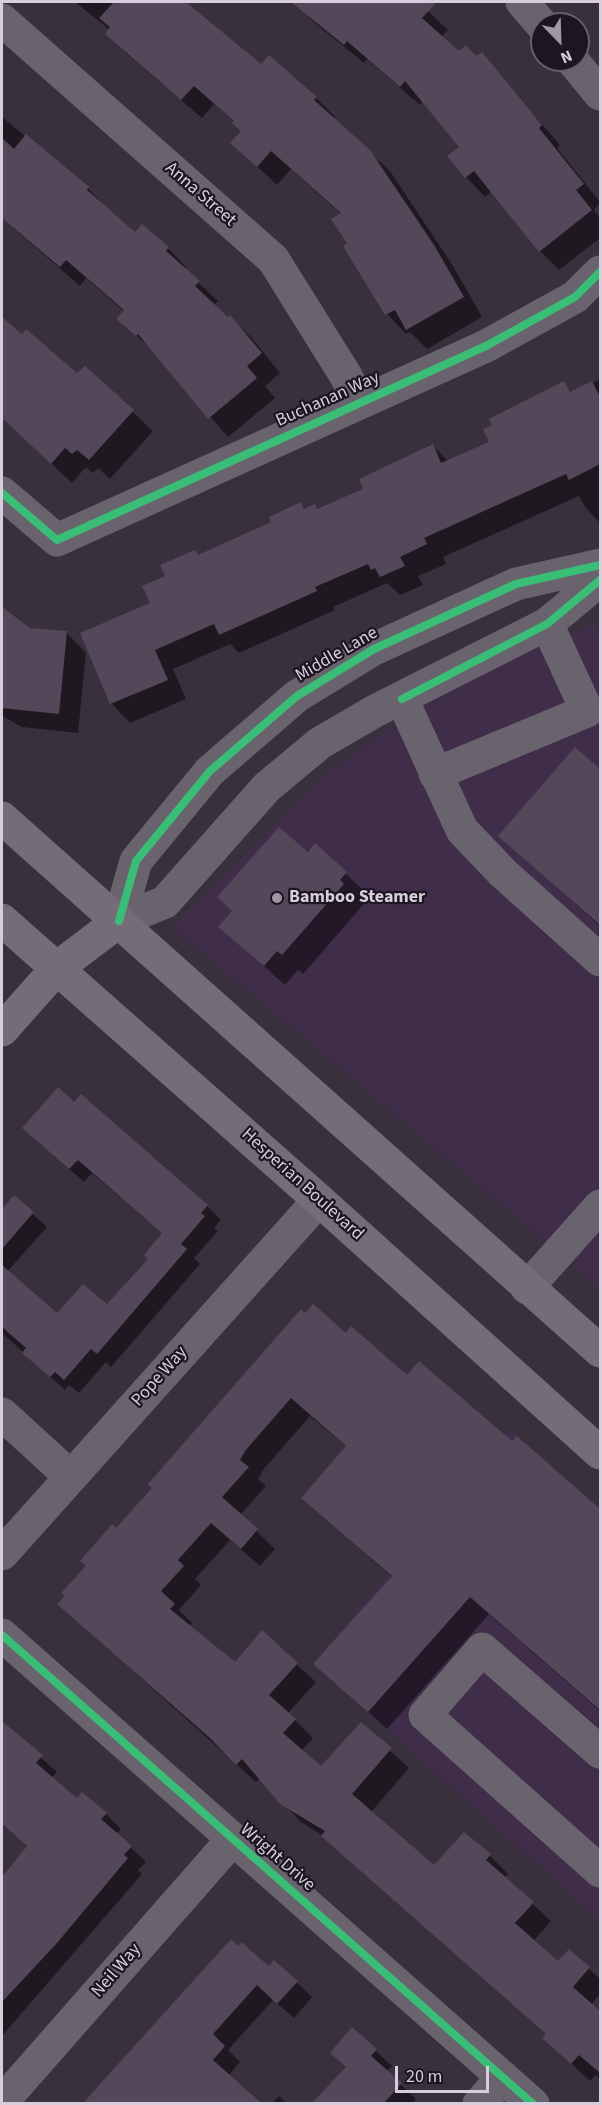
<!DOCTYPE html>
<style>
body{margin:0}
#map{position:relative;width:602px;height:2105px;overflow:hidden;background:#39303d;font-family:"Source Sans 3",sans-serif}
canvas{display:block}
.frame{position:absolute;inset:0;border:3px solid #d7cddd;pointer-events:none}
.north{position:absolute;left:530px;top:12px;width:60px;height:60px;box-sizing:border-box;background:#1d1621;border:2px solid #675f6c;border-radius:50%;rotate:157deg;font-size:16px;font-weight:700;line-height:24px;text-align:center;color:#d7cddd}
.north::after{content:'';display:block;margin:auto;width:21px;height:27px;background:#a096a5;clip-path:polygon(50% 0,100% 100%,50% 72%,0 100%)}
.scale{position:absolute;left:395px;top:2066px;width:94px;height:27px;box-sizing:border-box;border:3px solid #d7cddd;border-top:0;padding-left:8px;font-size:18px;line-height:21px;white-space:nowrap;color:#d7cddd;-webkit-text-stroke:4px #1d1621;paint-order:stroke}
</style>
<div id="map">
<canvas width="602" height="2105"></canvas>
<div class="frame"></div>
<div class="north">N</div>
<div class="scale">20 m</div>
</div>
<script>
const c = document.querySelector('canvas').getContext('2d');
c.lineJoin = 'round';
function fillPath(path, color) { c.fillStyle = color; c.fill(path, 'evenodd'); }
const poly = rows => new Path2D(rows.map(r => 'M' + r).join(''));
function strokePath(path, color, width, dash) { c.strokeStyle = color; c.lineWidth = width; c.lineCap = dash ? 'butt' : 'round'; c.setLineDash(dash || []); c.stroke(path); }
function write(font, color, halo, rows, align = 'center') {
  c.font = font + ' "Source Sans 3",sans-serif'; c.lineWidth = 4.5; c.setLineDash([]); c.textBaseline = 'middle'; c.strokeStyle = halo; c.fillStyle = color; for (const [text, x, y, turn = 0] of rows) {
    c.save(); c.translate(x, y); c.rotate((+turn || 0) * Math.PI / 180); c.textAlign = isNaN(turn) ? turn : align; if (halo) c.strokeText(text, 0, 0); c.fillText(text, 0, 0); c.restore();
  }
}
fillPath(poly([
 [593,623,600,637,600,1287,172,927,329,771,450,687],
 [507,1428,600,1510,600,1920,313,1664]
]), '#402d4a');
fillPath(poly([
 [75,2,185,2,261,66,316,98,335,117,334,119,390,171,453,266,482,317,427,349,410,332,406,334,387,314,345,246,349,243,341,214,291,169,277,185,232,143,242,131,235,122,214,104,202,118,126,53,107,34,110,30],
 [298,2,418,2,448,30,441,37,459,53,477,58,481,54,560,145,557,148,600,202,594,210,600,218,600,238,559,270,540,251,492,191,485,197,466,177,449,157,461,147,423,101,420,105,367,59,364,63,315,23,296,4],
 [2,117,88,188,106,208,136,234,168,248,187,268,185,270,218,301,214,305,250,336,280,373,265,386,275,398,228,437,157,354,118,319,125,312,86,278,80,286,2,218],
 [2,319,77,375,85,368,153,431,110,479,98,468,93,473,86,467,72,483,2,417],
 [600,379,600,523,585,507,579,496,443,557,446,564,418,576,423,585,400,595,387,583,333,607,335,610,239,653,230,644,173,669,186,699,130,723,111,703,152,604,167,577,195,552,199,556,273,523,301,504,306,509,314,506,319,510,365,489,433,446,448,461,491,443,566,387,572,393],
 [2,609,30,629,67,633,86,653,78,733,22,727,2,716],
 [575,749,600,771,600,926,500,836],
 [315,845,366,893,359,901,363,905,303,974,298,970,285,985,220,927],
 [38,1142,207,1206,221,1220,214,1228,218,1231,194,1258,200,1264,111,1367,106,1362,79,1393,69,1385,65,1390,2,1333,2,1211,14,1197,47,1227,7,1272,58,1316,107,1307,150,1259,164,1234,92,1173,84,1182],
 [346,1335,407,1377,512,1444,517,1438,600,1511,600,1711,489,1614,387,1729,316,1664,393,1578,303,1498,347,1447,310,1416,263,1470,258,1479,266,1486,240,1515,275,1549,260,1566,230,1540,195,1579,201,1585,179,1610,192,1623,189,1627,235,1664,262,1633,316,1682,288,1713,313,1738,301,1751,322,1768,361,1724,409,1768,371,1812,434,1867,490,1856,508,1874,504,1878,551,1921,533,1941,558,1963,570,1951,600,1979,600,1994,591,2005,600,2013,600,2079,596,2075,590,2081,544,2038,547,2035,322,1835,301,1822,260,1778,256,1782,59,1604,116,1530],
 [5,1726,57,1772,51,1778,77,1800,106,1814,121,1829,116,1834,146,1862,138,1870,142,1874,2,2036,2,1879,28,1847,2,1824,2,1730],
 [231,1941,269,1968,296,1982,312,1997,294,2018,273,2000,228,2050,240,2062,228,2076,259,2104,86,2104],
 [352,2029,392,2066,387,2071,416,2099,412,2104,314,2104,347,2068],
 [279,2096,287,2104,272,2104]
]), '#0007');
fillPath(poly([
 [114,2,186,2,261,64,269,55,317,97,314,100,370,150,434,245,464,297,406,330,395,310,385,315,343,246,347,243,331,219,341,213,271,151,257,167,230,143,241,131,232,123,234,121,194,86,181,100,105,34,110,27,99,18],
 [291,2,437,2,422,18,459,51,466,45,476,56,482,52,542,125,539,128,584,184,576,190,592,210,539,252,474,171,465,178,447,156,459,147,405,81,400,87,347,41,344,45],
 [26,134,89,187,87,190,135,232,142,224,169,247,166,251,200,281,195,286,228,317,230,315,262,353,247,366,257,378,208,419,138,334,136,336,116,319,124,310,66,260,60,267,2,218,2,138,14,149],
 [2,317,22,334,26,329,77,373,85,366,134,410,89,460,77,450,72,454,65,448,51,464,2,418],
 [564,381,570,392,592,381,600,397,600,464,569,480,566,474,424,538,427,544,400,557,405,566,380,577,375,568,371,570,368,564,315,587,317,591,219,635,214,624,155,650,168,680,110,704,80,633,150,603,142,586,165,576,160,565,195,550,198,555,271,522,269,517,301,502,304,509,315,504,317,509,363,489,359,479,433,444,441,463,489,442,483,429,492,425,489,419],
 [2,607,30,628,67,631,59,714,2,708],
 [575,747,600,769,600,925,498,836],
 [279,827,308,852,315,843,347,872,340,880,344,884,282,955,277,951,264,966,218,927,232,911,217,897],
 [58,1087,74,1102,81,1094,208,1205,201,1213,205,1216,181,1244,187,1249,97,1354,91,1349,64,1380,55,1372,50,1377,22,1353,26,1348,2,1327,2,1265,57,1313,83,1284,107,1304,148,1259,144,1255,162,1233,78,1160,69,1169,22,1128],
 [14,1195,34,1212,2,1249,2,1209],
 [313,1304,346,1333,351,1326,407,1375,419,1361,512,1441,517,1436,600,1509,600,1710,470,1597,368,1712,313,1664,392,1576,301,1498,346,1446,291,1398,245,1451,240,1460,249,1467,222,1497,258,1529,241,1549,211,1523,178,1560,184,1566,161,1591,175,1604,170,1609,235,1662,262,1630,298,1663,269,1695,296,1719,283,1733,321,1766,361,1722,392,1748,352,1794,434,1865,464,1832,491,1854,486,1860,534,1902,515,1923,558,1961,569,1949,590,1967,573,1987,600,2011,600,2073,579,2055,571,2064,542,2038,546,2034,321,1836,325,1831,280,1804,242,1759,236,1765,210,1738,57,1604,65,1596,61,1593,86,1566,80,1561,112,1524,116,1528,152,1488,148,1484,301,1309,305,1313],
 [2,1721,43,1755,36,1763,77,1798,82,1792,107,1813,101,1819,132,1846,124,1855,128,1858,57,1943,2,2002,2,1877,27,1846,2,1824],
 [231,1939,239,1946,241,1942,269,1966,274,1960,298,1981,277,2004,257,1985,213,2034,225,2046,213,2060,261,2103,83,2103],
 [352,2027,377,2049,371,2056,402,2083,384,2103,312,2103,346,2067,330,2053]
]), '#54475a');
strokePath(poly([
 [522,2,542,25],
 [2,20,273,259,346,376,359,402],
 [572,60,600,94],
 [2,493,57,540,486,346,575,297,600,272],
 [402,699,462,830,503,873,600,960],
 [435,774,587,711,547,624],
 [119,921,136,861,210,771,297,696,374,649,516,584,600,565],
 [119,921,165,902,267,787,320,743,375,711,547,624,600,580],
 [527,1288,600,1206],
 [2,1414,71,1477],
 [2,1554,319,1200],
 [2,1635,533,2104],
 [600,1752,482,1649,425,1715,600,1871],
 [2,2102,233,1839],
 [479,2104,503,2077]
]), '#69636d', 33);
strokePath(poly([
 [2,818,600,1351],
 [2,920,319,1200,600,1453],
 [2,1030,57,968,119,921]
]), '#756c79', 33);
strokePath(poly([
 [2,493,57,540,486,346,575,297,600,272],
 [402,699,547,624,600,580],
 [119,921,136,861,210,771,297,696,374,649,516,584,600,565],
 [2,1635,533,2104]
]), '#3abd76', 8);
for (const [x, y, r, color] of [
 [277,898,6,"#a096a5"]
]) { const dot = new Path2D(); dot.arc(x, y, r, 0, 2 * Math.PI); c.fillStyle = color; c.fill(dot); strokePath(dot, '#1d1621', 2); }
write('18px', '#d7cddd', '#1d1621', [
 ["Anna Street",200,195,41],
 ["Buchanan Way",328,400,-24],
 ["Middle Lane",337,655,-30],
 ["Hesperian Boulevard",302,1185,42],
 ["Pope Way",160,1377,-48],
 ["Wright Drive",277,1858,41],
 ["Neil Way",117,1971,-49]
]);
write('bold 18px', '#d7cddd', '#1d1621', [
 ["Bamboo Steamer",289,898]
], 'left');
</script>
